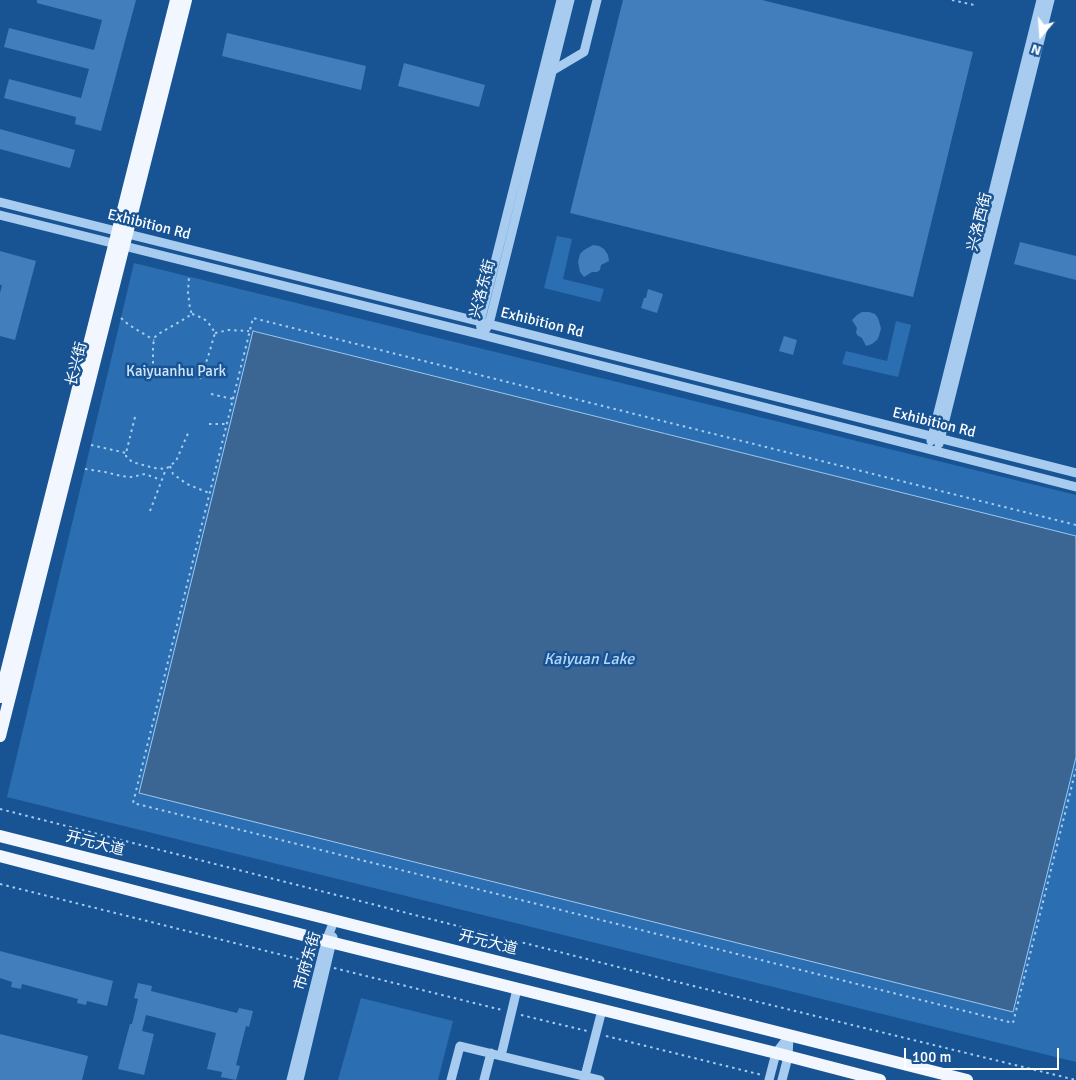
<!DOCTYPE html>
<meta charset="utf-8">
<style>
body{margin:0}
#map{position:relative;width:1076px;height:1080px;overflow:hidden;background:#185494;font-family:Signika,sans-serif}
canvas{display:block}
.north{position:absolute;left:1016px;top:10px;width:50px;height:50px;-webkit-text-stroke:4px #185494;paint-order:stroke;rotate:198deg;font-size:14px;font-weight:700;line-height:20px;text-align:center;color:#fff}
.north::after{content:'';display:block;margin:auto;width:18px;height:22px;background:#fff;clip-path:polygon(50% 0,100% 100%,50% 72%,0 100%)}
.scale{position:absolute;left:904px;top:1048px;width:155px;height:22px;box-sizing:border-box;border:2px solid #fff;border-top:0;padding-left:6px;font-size:15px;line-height:18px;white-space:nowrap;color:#fff;-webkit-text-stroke:4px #185494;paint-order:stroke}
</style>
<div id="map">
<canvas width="1076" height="1080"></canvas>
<div class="north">N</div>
<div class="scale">100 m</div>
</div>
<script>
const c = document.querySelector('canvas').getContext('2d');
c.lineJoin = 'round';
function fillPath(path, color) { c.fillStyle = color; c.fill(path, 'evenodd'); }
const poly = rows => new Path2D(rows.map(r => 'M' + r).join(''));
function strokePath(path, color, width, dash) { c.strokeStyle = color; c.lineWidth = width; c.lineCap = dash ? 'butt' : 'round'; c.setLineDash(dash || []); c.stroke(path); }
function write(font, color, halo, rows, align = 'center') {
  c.font = font + ' Signika,"Noto Sans SC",sans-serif'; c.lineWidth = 5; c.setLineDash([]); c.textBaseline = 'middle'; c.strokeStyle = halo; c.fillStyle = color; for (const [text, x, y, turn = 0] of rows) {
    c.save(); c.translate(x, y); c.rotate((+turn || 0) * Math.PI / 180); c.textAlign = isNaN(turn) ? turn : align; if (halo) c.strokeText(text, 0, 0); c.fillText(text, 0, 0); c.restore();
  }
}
fillPath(poly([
 [557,236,572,239,563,279,604,289,600,302,544,288],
 [134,263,1076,495,1076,536,254,331,1013,1011,1076,757,1076,1062,7,797],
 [896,321,911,325,898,377,842,364,846,351,887,361],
 [361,998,453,1021,438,1080,338,1080]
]), '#2b6fb2');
const water = poly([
 [253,331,1076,536,1076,757,1013,1012,139,793,253,331]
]);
fillPath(water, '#3b6694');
strokePath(water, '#9bc8f3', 1);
fillPath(poly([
 [37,0,136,0,101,131,75,124,76,117,4,98,9,79,81,98,89,69,4,47,9,28,94,50,102,20,37,3],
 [623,0,762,0,973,52,913,297,570,213],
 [227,33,366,66,361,90,222,56],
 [404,63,485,85,479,107,398,86],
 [0,129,75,150,70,168,0,149],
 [1020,242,1076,256,1076,280,1014,264],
 [593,245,599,246,604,249,608,255,609,261,601,265,600,270,597,272,592,272,584,277,580,272,578,262,580,254,584,250],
 [0,251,36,261,15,340,0,336,0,293,2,285,0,285],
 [648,289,663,294,657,313,641,308,644,298,646,298],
 [862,312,869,312,875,314,878,318,881,328,879,336,877,340,872,344,866,346,862,338,857,335,856,332,857,328,852,320,857,315],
 [784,336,797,340,793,355,779,351],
 [0,951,113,981,107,1006,87,1001,86,1005,77,1003,78,999,22,984,21,989,11,987,12,982,0,978],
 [138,983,152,986,151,991,237,1013,239,1008,253,1011,249,1027,246,1026,236,1065,240,1066,236,1080,221,1077,222,1072,207,1069,216,1033,146,1015,142,1031,154,1034,144,1075,118,1069,130,1024,132,1024,138,999,134,998],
 [0,1034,88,1056,82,1080,0,1080]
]), '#417ebb');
strokePath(poly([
 [952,0,974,5],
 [192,314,198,316,207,321,212,328,215,333,208,357,200,379],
 [121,318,129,325,154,340],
 [215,333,229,330,249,331],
 [153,370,153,345,155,337,160,333,181,321,192,314,190,309,188,292,189,277],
 [211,394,233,399],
 [135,417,126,453,126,456,132,462,154,468,166,469,176,461,189,431],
 [209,424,226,424],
 [91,445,126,453],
 [170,466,173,474,187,484,209,493],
 [85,469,105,472,121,476,131,477,145,474,161,480],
 [150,511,166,469],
 [1076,525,253,318,133,803,1013,1023,1076,769],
 [0,809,669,980,1076,1080],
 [0,884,310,962],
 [334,968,502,1010],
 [521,1015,587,1031],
 [606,1036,762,1075]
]), '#a8ccf0', 2, [2.5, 4]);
strokePath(poly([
 [552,71,584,52,597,0],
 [0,202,489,324,1076,473],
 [0,215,482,335,1076,487],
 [481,328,480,322,561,0],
 [486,329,489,324,570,0],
 [931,441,1041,0],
 [939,444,1050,0],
 [501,1056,517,989],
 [585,1076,602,1010],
 [291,1080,326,941,334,921],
 [299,1080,333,937],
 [451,1080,460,1046,600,1080],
 [484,1080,491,1053],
 [769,1080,776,1053,789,1036],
 [782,1080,788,1057,789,1036]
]), '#a8ccf0', 9);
strokePath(poly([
 [0,697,176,0],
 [0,736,186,0],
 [0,836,967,1080],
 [0,856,326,941,776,1053,880,1080]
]), '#f2f7ff', 12);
write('15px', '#fff', '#185494', [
 ["兴洛西街",980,222,-76],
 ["Exhibition Rd",149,225,14],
 ["兴洛东街",483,289,-75],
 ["Exhibition Rd",542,323,14],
 ["长兴街",77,364,-76],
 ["Exhibition Rd",934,423,14],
 ["开元大道",95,844,14],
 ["开元大道",488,943,14],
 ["市府东街",308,961,-74]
]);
write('15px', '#cfe5fb', '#185494', [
 ["Kaiyuanhu Park",176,372]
]);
write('italic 16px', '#b5d6f7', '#185494', [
 ["Kaiyuan Lake",589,660]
]);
</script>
